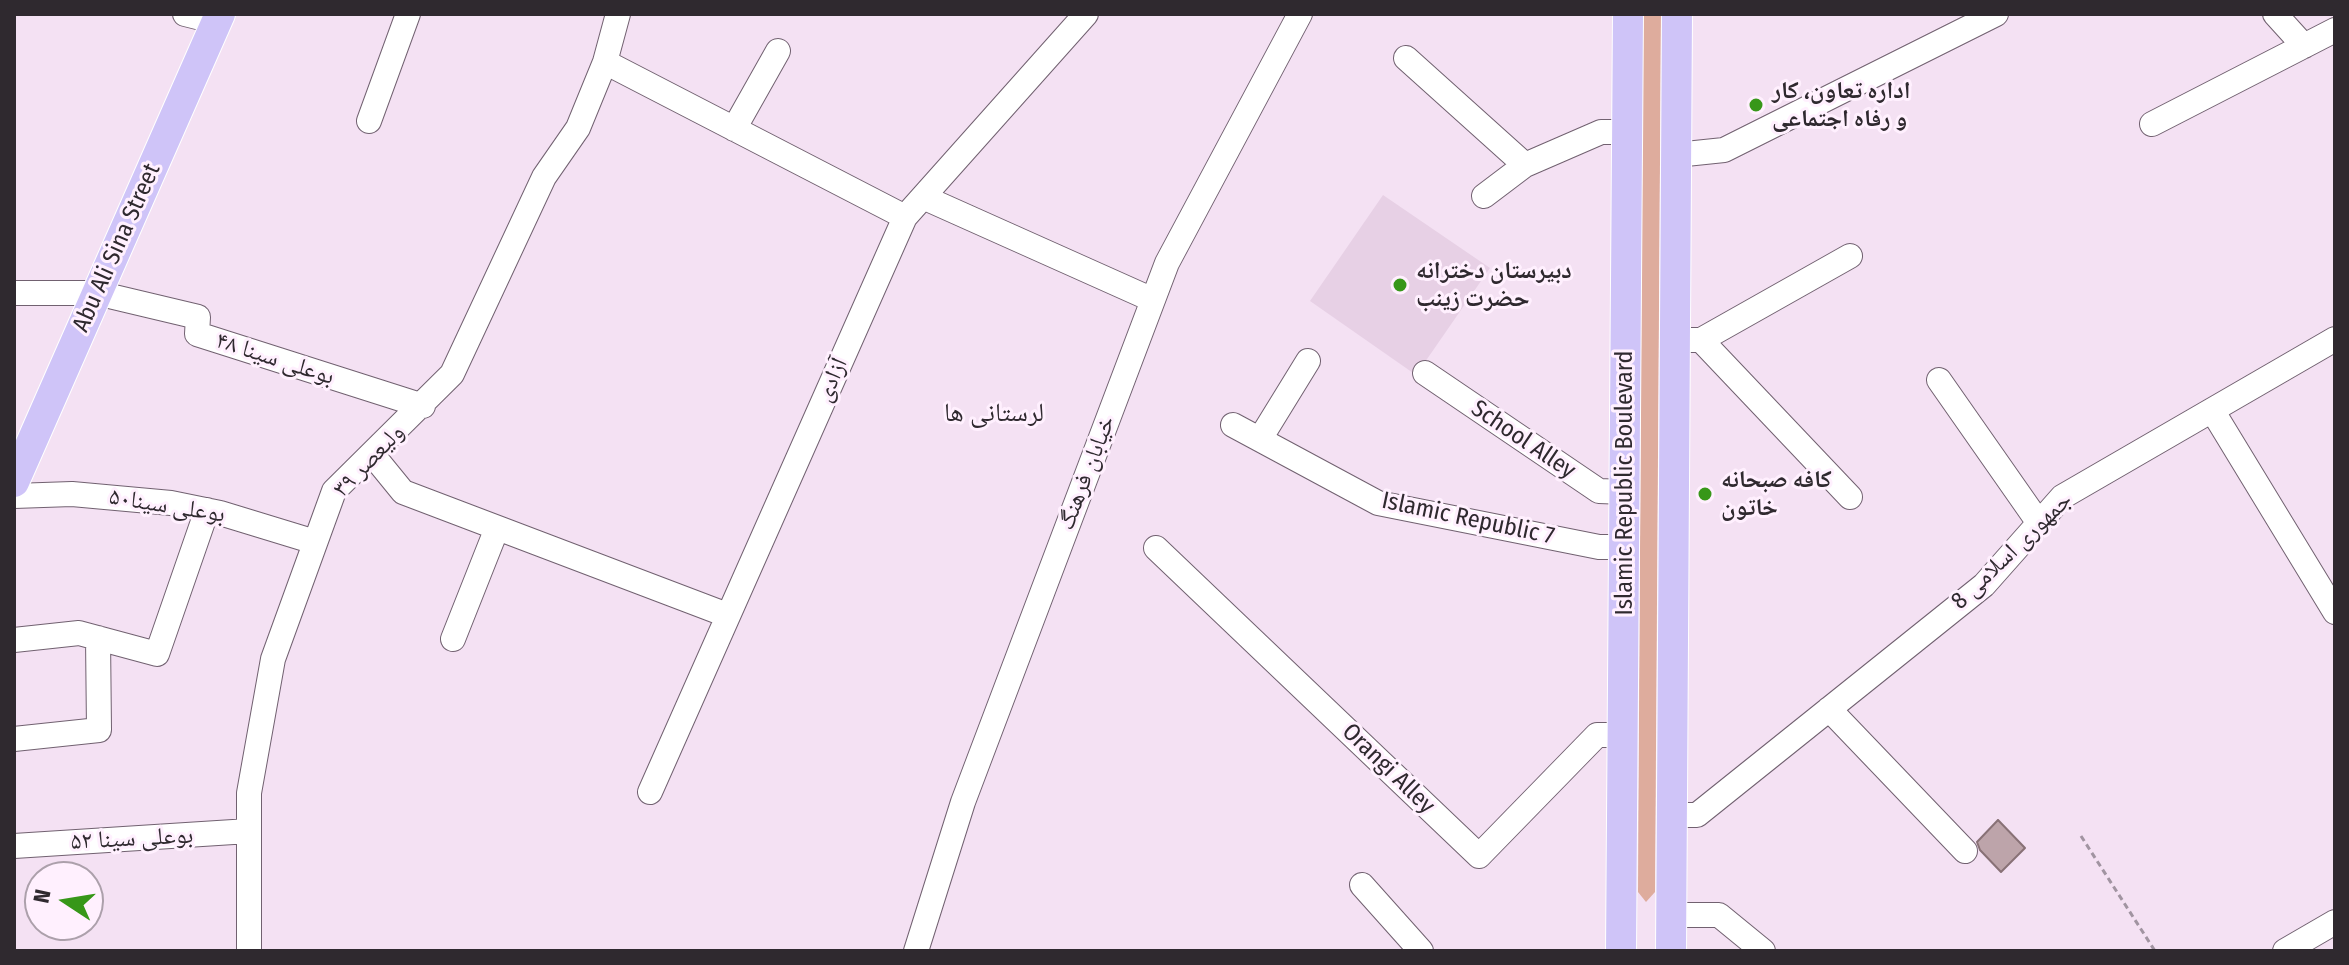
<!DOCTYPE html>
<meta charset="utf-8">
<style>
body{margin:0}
#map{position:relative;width:2349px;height:965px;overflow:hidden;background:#f4e1f3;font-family:"Fira Sans Condensed",sans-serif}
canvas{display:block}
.frame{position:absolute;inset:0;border:16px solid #2f292f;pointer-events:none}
.north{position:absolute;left:24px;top:861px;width:80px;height:80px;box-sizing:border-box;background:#fff0fe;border:2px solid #aca0ab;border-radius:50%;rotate:282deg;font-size:22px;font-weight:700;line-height:32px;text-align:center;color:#2f292f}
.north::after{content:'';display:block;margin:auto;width:28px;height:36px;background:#379719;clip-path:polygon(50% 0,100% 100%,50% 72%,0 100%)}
</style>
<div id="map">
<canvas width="2349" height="965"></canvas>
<div class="frame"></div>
<div class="north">N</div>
</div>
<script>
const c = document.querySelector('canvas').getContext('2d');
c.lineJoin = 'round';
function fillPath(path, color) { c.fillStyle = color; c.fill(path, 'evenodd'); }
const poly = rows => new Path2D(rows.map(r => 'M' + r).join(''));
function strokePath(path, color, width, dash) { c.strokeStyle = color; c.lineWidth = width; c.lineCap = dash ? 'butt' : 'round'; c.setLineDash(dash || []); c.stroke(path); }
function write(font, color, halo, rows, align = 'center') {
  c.font = font + ' "Fira Sans Condensed","Noto Naskh Arabic",sans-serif'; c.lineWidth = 6; c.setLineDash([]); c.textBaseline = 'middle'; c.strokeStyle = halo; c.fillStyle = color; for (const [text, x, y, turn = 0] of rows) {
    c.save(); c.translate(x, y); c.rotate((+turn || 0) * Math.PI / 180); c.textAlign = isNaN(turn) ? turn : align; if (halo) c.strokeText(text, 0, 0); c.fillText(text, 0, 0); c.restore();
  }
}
fillPath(poly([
 [1383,195,1490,268,1416,375,1310,301]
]), '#e7d0e5');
fillPath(poly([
 [1643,14,1661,14,1655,892,1646,902,1638,892]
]), '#deac9d');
const building = poly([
 [1998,820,2025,848,2001,872,1980,850,1977,842,1998,820]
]);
fillPath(building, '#bda4aa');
strokePath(building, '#887176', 2);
const minor = poly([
 [185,14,217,22],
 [2275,14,2304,46],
 [1406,58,1525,165],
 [605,62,905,217],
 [369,121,408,14],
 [2152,124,2335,30],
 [734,129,778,51],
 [1676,155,1724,150,1996,14],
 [1484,196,1525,165,1601,132,1627,132],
 [925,198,1153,300],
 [14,293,97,293,198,317,197,334,423,406],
 [1685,340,1701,340,1850,256],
 [1701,340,1850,497],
 [1425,373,1599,491,1625,492],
 [1939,380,2039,523],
 [2212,410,2335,612],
 [1233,425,1378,503,1599,547,1624,547],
 [1260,439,1308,361],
 [372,454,403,492,727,615],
 [14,496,72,494,171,503,220,513,315,542],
 [1156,548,1479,856,1597,735,1623,735],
 [453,639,497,528],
 [14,640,79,633,157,654,207,510],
 [1829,709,1965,851],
 [14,739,99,730,98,638],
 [650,792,905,217,1086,14],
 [1672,815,1697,815,1984,585,2062,497,2335,339],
 [14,846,249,831],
 [1362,885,1421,951],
 [1671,915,1719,915,1763,951],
 [249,951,249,793,273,659,334,491,452,374,544,177,578,128,605,62,618,14],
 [916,951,963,802,1167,263,1300,14],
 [2285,951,2335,922]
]);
const major = poly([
 [14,482,220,14],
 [1621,951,1628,14],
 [1671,951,1677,14]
]);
strokePath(minor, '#716170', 26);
strokePath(major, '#fff', 32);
strokePath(poly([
 [2081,836,2155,951]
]), '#a194a1', 3, [6, 4]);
strokePath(minor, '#fff', 24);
strokePath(major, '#cfc4f8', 30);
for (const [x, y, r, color] of [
 [1756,105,8,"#379719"],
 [1400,285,8,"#379719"],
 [1705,494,8,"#379719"]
]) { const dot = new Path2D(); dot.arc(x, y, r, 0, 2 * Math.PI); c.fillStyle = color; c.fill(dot); strokePath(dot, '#fff0fe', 3); }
write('bold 24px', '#2f292f', '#fff0fe', [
 ["اداره تعاون، کار",1772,91],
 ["و رفاه اجتماعی",1772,119],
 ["دبیرستان دخترانه",1416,271],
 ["حضرت زینب",1416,299],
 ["کافه صبحانه",1721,480],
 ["خاتون",1721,508]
], 'left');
write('24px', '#2f292f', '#fff0fe', [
 ["Abu Ali Sina Street",117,248,-66],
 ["بوعلی سینا ۴۸",275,359,18],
 ["آزادی",832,380,-66],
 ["School Alley",1523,440,34],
 ["ولیعصر ۳۹",369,461,-46],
 ["خیابان فرهنگ",1087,473,-69],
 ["Islamic Republic Boulevard",1625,483,-90],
 ["بوعلی سینا۵۰",167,506,9],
 ["Islamic Republic 7",1468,519,12],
 ["جمهوری اسلامی 8",2012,551,-44],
 ["Orangi Alley",1388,769,44],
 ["بوعلی سینا ۵۲",132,839,-3]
]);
write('26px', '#2f292f', '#fff0fe', [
 ["لرستانی ها",994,414]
]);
</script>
